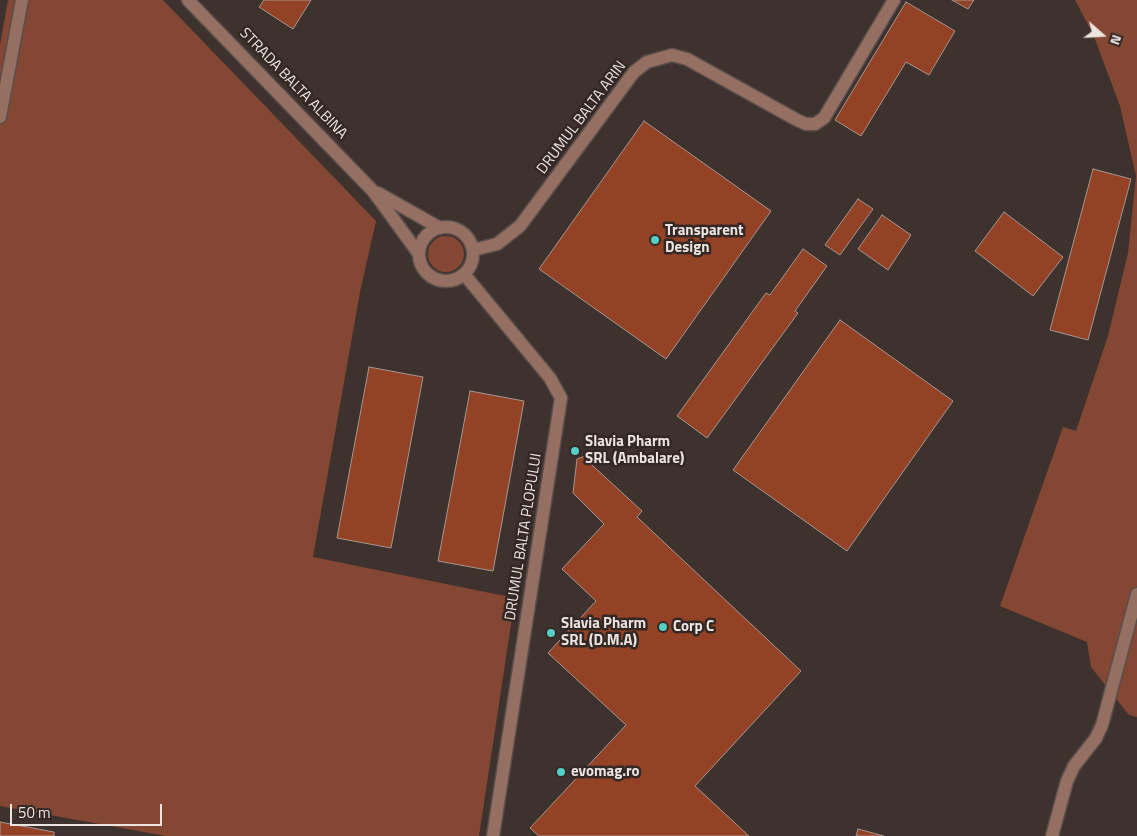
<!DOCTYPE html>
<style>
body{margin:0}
#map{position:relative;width:1137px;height:836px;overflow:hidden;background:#3e322e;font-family:"Titillium Web",sans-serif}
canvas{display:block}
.north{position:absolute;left:1077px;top:10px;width:50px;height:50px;-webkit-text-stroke:4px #342824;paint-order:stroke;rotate:109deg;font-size:14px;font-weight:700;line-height:20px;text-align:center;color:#ece4e1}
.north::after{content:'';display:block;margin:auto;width:18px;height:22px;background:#ece4e1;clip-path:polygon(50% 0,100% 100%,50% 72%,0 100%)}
.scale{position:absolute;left:10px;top:804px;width:152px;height:22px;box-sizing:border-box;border:2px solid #ece4e1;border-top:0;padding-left:6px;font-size:15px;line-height:18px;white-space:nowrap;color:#ece4e1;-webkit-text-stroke:4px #342824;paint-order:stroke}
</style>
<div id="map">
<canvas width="1137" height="836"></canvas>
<div class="north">N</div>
<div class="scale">50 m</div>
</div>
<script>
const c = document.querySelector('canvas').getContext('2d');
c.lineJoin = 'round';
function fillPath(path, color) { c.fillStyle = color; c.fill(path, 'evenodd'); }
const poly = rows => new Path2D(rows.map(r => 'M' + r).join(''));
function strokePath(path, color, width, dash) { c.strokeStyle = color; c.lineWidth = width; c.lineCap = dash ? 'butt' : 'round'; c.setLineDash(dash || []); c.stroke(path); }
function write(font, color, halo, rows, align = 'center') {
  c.font = font + ' "Titillium Web",sans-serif'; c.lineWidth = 5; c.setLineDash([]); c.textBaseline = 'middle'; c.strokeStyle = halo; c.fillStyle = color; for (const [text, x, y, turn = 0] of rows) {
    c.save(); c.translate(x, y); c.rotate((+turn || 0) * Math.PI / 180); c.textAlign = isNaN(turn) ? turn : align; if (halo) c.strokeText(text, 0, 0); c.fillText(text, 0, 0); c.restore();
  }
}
fillPath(poly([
 [8,0,163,0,376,221,360,292,313,557,515,598,479,836,166,836,0,806,0,45],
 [1075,0,1137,0,1137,717,1129,715,1091,667,1087,642,1000,606,1063,427,1076,431,1108,336,1128,253,1136,176,1120,106,1093,34],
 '428 254a18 18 0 1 1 36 0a18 18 0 1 1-36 0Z'
]), '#844733');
const building = poly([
 [264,0,311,0,293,29,259,7,264,0],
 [952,0,974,0,968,9,952,0],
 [906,2,955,31,929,75,906,62,861,136,835,120,906,2],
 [644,121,771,211,666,359,539,269,644,121],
 [1093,169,1131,179,1088,340,1050,330,1093,169],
 [858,199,873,209,840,255,825,245,858,199],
 [1004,212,1063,257,1033,296,975,251,1004,212],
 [882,215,911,235,888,270,858,249,882,215],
 [803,249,827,266,795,311,798,313,707,438,677,416,766,293,770,295,803,249],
 [840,320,953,401,847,551,733,470,840,320],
 [369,367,423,377,391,548,337,538,369,367],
 [470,391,524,401,493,571,438,561,470,391],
 [585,456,593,466,642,511,637,517,801,671,695,786,749,836,539,836,530,828,626,725,548,653,596,601,562,569,604,524,573,493,577,459,585,456],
 [0,822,54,832,54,836,0,836,0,822],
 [858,829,884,836,856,836,858,829]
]);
fillPath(building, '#934226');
strokePath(building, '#a59691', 1);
const minor = poly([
 [188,0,373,191,419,254],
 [0,117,22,0],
 [378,193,440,228],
 '419 254a27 27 0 1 1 54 0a27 27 0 1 1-54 0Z',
 [473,250,497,244,520,226,634,72,647,62,672,55,687,59,797,120,806,124,815,124,824,118,894,0],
 [464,274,550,378,561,398,493,836],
 [1052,836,1067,781,1074,766,1096,738,1102,725,1137,594]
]);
strokePath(minor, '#5a4e4b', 15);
strokePath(minor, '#956f62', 12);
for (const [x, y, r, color] of [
 [655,240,5,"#55cec6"],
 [575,451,5,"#55cec6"],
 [663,627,5,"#55cec6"],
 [551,633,5,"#55cec6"],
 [561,772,5,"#55cec6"]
]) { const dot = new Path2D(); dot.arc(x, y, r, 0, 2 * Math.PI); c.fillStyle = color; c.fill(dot); strokePath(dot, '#342824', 2); }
write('15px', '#ece4e1', '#342824', [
 ["STRADA BALTA ALBINA",293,84,46],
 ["DRUMUL BALTA ARIN",582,118,-53],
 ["DRUMUL BALTA PLOPULUI",524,537,-81]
]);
write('bold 15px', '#ece4e1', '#342824', [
 ["Transparent",665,231],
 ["Design",665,248],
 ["Slavia Pharm",585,442],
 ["SRL (Ambalare)",585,459],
 ["Slavia Pharm",561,624],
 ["SRL (D.M.A)",561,641],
 ["Corp C",673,627],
 ["evomag.ro",571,772]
], 'left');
</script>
